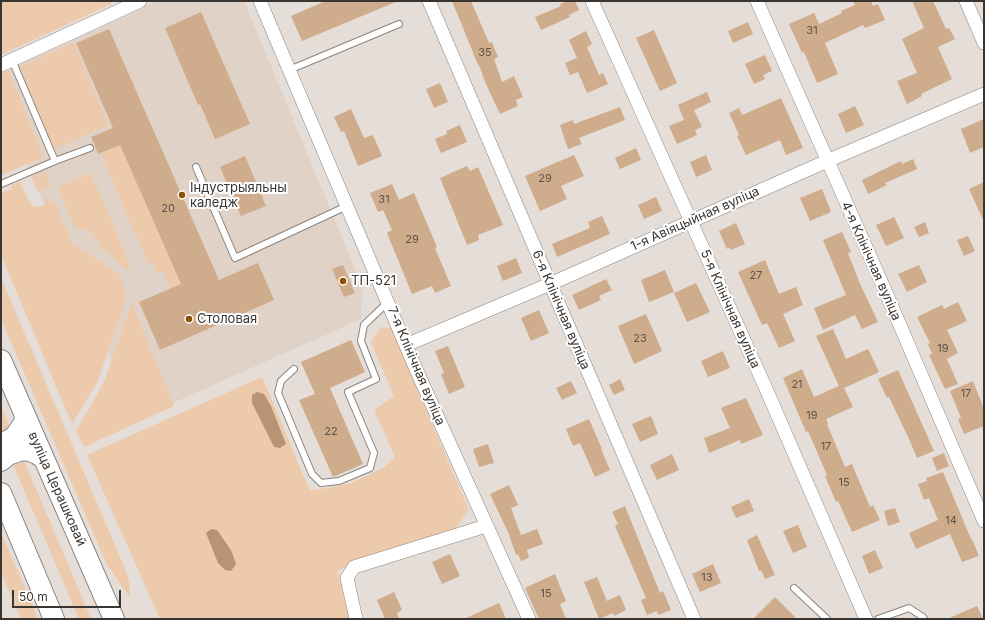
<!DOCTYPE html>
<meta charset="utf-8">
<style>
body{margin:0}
#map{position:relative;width:985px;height:620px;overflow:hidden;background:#e5ddd7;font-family:Inter,sans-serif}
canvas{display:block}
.frame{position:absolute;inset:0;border:2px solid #383533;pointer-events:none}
.scale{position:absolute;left:12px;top:590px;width:109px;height:18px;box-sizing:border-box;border:2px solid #383533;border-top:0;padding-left:5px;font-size:12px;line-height:14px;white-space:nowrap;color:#383533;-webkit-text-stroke:3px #fff;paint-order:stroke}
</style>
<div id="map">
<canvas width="985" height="620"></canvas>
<div class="frame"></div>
<div class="scale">50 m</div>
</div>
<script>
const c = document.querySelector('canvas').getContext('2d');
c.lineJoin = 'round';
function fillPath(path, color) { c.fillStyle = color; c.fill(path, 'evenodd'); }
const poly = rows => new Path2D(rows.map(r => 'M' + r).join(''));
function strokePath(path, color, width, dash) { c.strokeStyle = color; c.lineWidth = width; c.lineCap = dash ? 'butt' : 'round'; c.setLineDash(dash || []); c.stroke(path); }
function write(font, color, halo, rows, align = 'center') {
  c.font = font + ' Inter,sans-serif'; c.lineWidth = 4; c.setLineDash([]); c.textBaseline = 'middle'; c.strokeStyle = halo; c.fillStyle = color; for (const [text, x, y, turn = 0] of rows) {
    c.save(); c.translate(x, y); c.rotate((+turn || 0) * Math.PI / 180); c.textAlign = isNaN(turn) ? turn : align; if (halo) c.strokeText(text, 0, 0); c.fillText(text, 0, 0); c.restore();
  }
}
fillPath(poly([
 [157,1,244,1,362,286,361,319,137,419,1,104,1,73]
]), '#e0d2c6');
fillPath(poly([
 [1,1,112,1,111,4,1,55],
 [74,43,108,125,55,149,50,146,20,67],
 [8,70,44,157,1,175,1,73],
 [119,142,178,277,187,281,170,288,163,271,157,273,153,262,148,264,101,153,114,147],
 [45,172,51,186,37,191,32,177],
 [91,173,131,268,127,270,104,249,91,232,75,228,58,187],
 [20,182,28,200,33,206,43,206,46,199,55,203,72,243,119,275,127,295,98,381,72,424,1,255,1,193,12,189,11,185],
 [1,278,124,566,129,581,130,598,107,565,1,319],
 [132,303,174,406,84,447,76,431,104,382],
 [381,327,391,328,469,510,455,528,338,570,349,619,160,619,87,455,262,377,310,491,349,484,383,468,395,457,374,410,394,396,371,342],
 [1,407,10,428,3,436,1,432],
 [24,460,91,619,79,619,13,464,13,462],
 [1,533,31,601,38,619,21,619,1,572]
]), '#edcaab');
fillPath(poly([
 [257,392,264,394,271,406,286,444,280,448,274,447,252,403,252,395],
 [211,529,217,530,231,550,236,564,231,571,225,570,218,563,206,533]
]), '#b69474');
fillPath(poly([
 [326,1,398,1,302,41,291,16],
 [452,1,471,1,489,43,492,42,498,57,494,59,502,82,514,76,523,97,516,100,518,106,500,114,485,82,479,65,478,65,472,50],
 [568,1,575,1,579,10,569,15,570,17,541,30,535,17,561,6,560,4],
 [853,1,871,1,873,6,878,4,885,20,865,28,863,25,825,43,838,74,817,83,804,52,802,53,789,24,814,13,819,24,842,13,841,11,855,5],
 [912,1,933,1,946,29,949,28,955,39,938,47,952,79,921,94,922,96,907,104,897,81,917,73,902,39,924,28],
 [201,12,250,124,215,139,200,104,198,105,165,28],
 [748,22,753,34,733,43,728,31],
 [109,29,219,280,258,263,274,300,160,350,139,302,181,284,120,145,98,154,95,146,91,137,113,128,76,43],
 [654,30,677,83,660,91,636,38],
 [586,31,592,44,587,47,599,75,603,73,608,84,587,93,578,72,570,75,565,63,577,58,569,40],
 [765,55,772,71,763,75,765,79,754,84,745,64],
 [440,83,448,102,434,108,426,89],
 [707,92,711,102,694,110,702,127,695,130,697,135,677,144,669,126,684,120,678,105],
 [781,98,803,148,786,155,780,140,746,155,737,136,739,135,729,113,739,108,742,115],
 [855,106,864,125,846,133,838,114],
 [620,107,625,120,579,138,582,144,568,149,560,125,573,120,574,124],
 [351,109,364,138,373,135,382,156,358,166,344,131,341,132,334,117],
 [984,119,984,147,970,153,961,129],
 [460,125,467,142,441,153,435,139,447,134,446,131],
 [636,148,641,160,620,169,615,158],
 [574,155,584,176,561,186,567,199,540,211,525,176],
 [706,155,712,170,696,177,690,162],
 [245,156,266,206,241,216,220,167],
 [913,159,917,169,885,183,887,185,868,194,862,180,901,161,902,164],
 [467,166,470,171,478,167,503,225,478,235,479,240,467,245,440,178],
 [984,182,984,222,969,189],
 [392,184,399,200,414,193,437,247,435,248,451,286,435,293,432,286,412,294,387,233,392,230,383,210,378,212,370,193],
 [822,189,831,212,810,221,800,198],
 [656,197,662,211,644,219,638,205],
 [602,216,610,234,557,257,552,244,590,228,588,222],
 [894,217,904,238,886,246,876,225],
 [925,222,929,233,919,237,914,227],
 [736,223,745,244,731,250,730,247,727,249,719,231],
 [842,232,851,252,848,253,861,286,878,322,862,329,855,315,823,330,814,308,846,295,823,240],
 [968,236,975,251,964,256,957,240],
 [516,258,522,273,503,281,497,266],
 [765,260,779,294,796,287,803,305,783,314,795,341,779,348,767,323,762,325,738,272],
 [343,265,355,293,344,297,332,269],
 [919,265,927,282,907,292,898,274],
 [665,270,674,292,649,302,641,280],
 [606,279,612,290,599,296,601,300,579,310,572,295],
 [696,283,710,312,687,322,674,293],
 [958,302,967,321,947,330,958,353,947,359,958,384,945,389,929,355,932,354,928,344,930,343,917,317,942,305,944,309],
 [539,310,549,333,531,341,521,318],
 [646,314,662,351,634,364,618,326],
 [833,329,846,359,868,349,879,372,844,388,853,407,826,419,828,423,827,424,845,467,852,464,870,507,873,505,880,520,852,532,838,501,836,502,825,476,827,475,808,431,806,432,783,378,802,369,814,397,839,386,816,336],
 [351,340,365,372,330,388,363,464,333,477,299,400,315,394,301,362],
 [448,346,465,387,449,394,441,374,444,373,435,351],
 [723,351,730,368,708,377,701,361],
 [898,370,934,451,917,458,909,439,889,397,887,398,878,379],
 [620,379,625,390,614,395,609,385],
 [571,381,577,393,562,400,556,388],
 [973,381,984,409,984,426,964,434,958,419,961,418,950,391],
 [746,398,763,435,741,444,740,440,709,453,704,438,730,428,721,408],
 [651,416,658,434,640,442,632,424],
 [589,419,602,449,601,449,610,470,595,477,580,443,573,446,566,429],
 [488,444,494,463,479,467,473,449],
 [944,453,949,466,937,471,932,458],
 [672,454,679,470,657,480,650,465],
 [943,472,971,539,972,539,979,556,962,562,950,534,916,549,909,533,938,520,929,498,924,500,918,484,927,481,926,478],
 [509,485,518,505,511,508,521,535,537,529,543,544,527,550,529,558,521,561,518,554,516,555,508,532,490,494],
 [749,499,754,511,736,518,731,507],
 [625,506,660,593,663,591,671,610,658,615,657,611,647,615,641,600,646,598,615,526,618,524,612,512],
 [895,508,900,522,888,526,884,511],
 [798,525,807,547,793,553,783,531],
 [757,535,775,575,765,579,761,570,759,571,747,540],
 [875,550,883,568,869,574,862,556],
 [450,554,460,576,442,584,432,562],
 [713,564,721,583,700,592,692,574],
 [555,574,566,601,560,604,566,619,539,619,525,588],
 [597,577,607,601,620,595,626,610,614,616,613,613,599,619,584,582],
 [394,592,402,610,397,613,399,619,385,619,377,600],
 [775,597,797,619,753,619],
 [499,603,506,619,464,619],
 [977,606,983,619,947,619]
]), '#cfac8c');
const lane = poly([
 [12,60,55,161],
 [289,70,399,24],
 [196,167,235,258,347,206],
 [1,184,55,161,90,148],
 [294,369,281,381,278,393,312,474,321,483,339,481,370,468,374,453,348,392,376,379,361,341,364,325,388,302],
 [794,588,827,619],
 [878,619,909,608,923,617,924,619]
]);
const street = poly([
 [260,1,415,367,529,619],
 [429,1,694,619],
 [592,1,767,391,866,619],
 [757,1,884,288,984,521],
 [966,1,984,43],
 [1,65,140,1],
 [406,345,550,284,827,161,984,94],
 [356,619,347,578,354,567,486,526]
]);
const primary = poly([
 [1,360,114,619],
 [1,443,9,440,15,436,24,423,25,415],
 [1,461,8,455,22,450,30,451,37,454,43,458],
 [1,493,54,619]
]);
strokePath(lane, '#8b847e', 8);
strokePath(street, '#8b847e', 14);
strokePath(primary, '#8b847e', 22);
strokePath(lane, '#fff', 6);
strokePath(street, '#fff', 13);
strokePath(primary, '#fff', 20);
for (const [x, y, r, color] of [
 [182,195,4,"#8a5107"],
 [343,281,4,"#8a5107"],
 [189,319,4,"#8a5107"]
]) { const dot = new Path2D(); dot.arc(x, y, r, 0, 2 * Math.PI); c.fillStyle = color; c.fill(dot); strokePath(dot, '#fff', 1.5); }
write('11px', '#5e5349', null, [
 ["31",812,31],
 ["35",485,53],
 ["29",545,179],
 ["31",384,200],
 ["20",168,209],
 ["29",412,240],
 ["27",756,276],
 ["23",640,339],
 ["19",943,349],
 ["21",797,385],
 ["17",966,394],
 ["19",812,416],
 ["22",331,432],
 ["17",826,447],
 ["15",844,483],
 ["14",951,521],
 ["13",707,578],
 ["15",546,594]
]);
write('13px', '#383533', '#fff', [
 ["Індустрыяльны",190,188],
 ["каледж",190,203],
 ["ТП-521",351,281],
 ["Столовая",197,319]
], 'left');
write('13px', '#383533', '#fff', [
 ["1-я Авіяцыйная вуліца",695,219,-24],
 ["4-я Клінічная вуліца",871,261,66],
 ["5-я Клінічная вуліца",730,309,66],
 ["6-я Клінічная вуліца",561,310,67],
 ["7-я Клінічная вуліца",416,366,67],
 ["вуліца Церашковай",57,489,66]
]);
</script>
